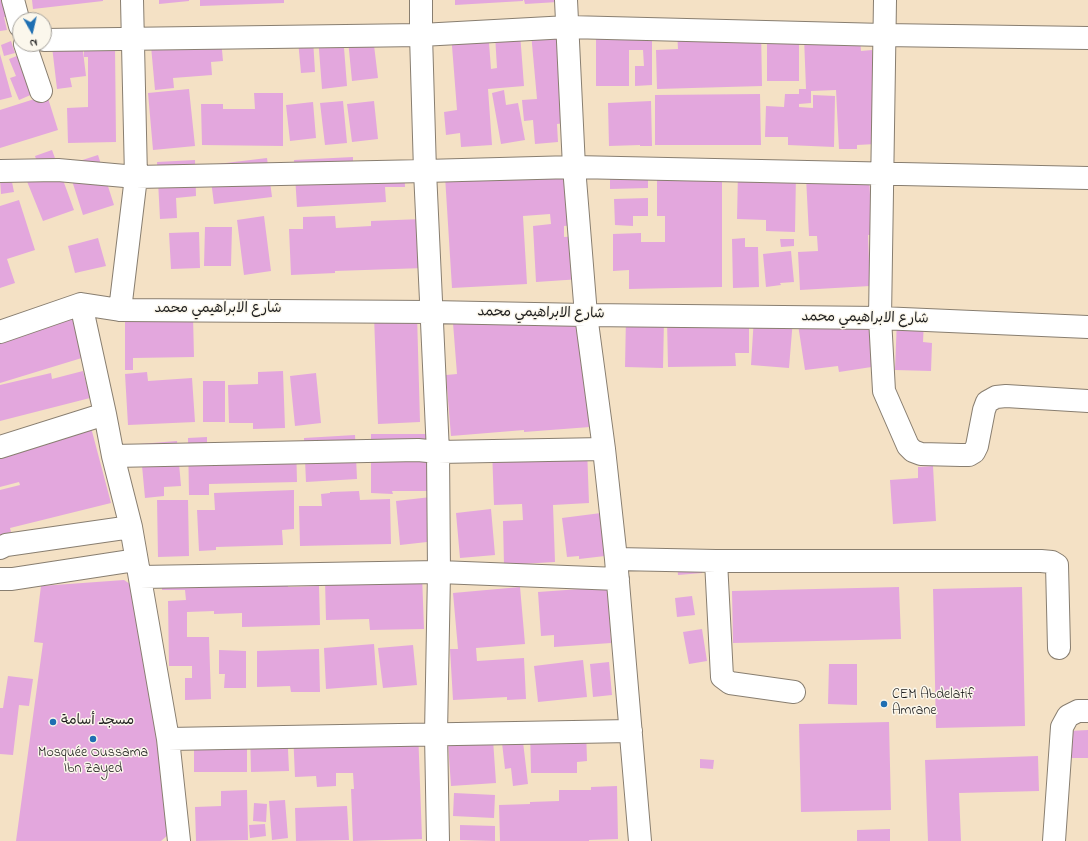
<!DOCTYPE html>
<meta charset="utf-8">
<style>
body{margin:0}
#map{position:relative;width:1088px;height:841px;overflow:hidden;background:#f4e1c5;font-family:"Indie Flower",sans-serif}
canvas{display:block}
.north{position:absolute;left:12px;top:12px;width:40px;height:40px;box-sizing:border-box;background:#fbf7ec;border:1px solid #a29f99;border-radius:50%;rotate:172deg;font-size:11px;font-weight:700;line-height:16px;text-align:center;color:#1c1c1c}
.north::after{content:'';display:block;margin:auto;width:14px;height:18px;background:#1f6fb2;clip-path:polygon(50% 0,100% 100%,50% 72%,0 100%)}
</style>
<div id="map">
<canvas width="1088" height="841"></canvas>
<div class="north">N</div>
</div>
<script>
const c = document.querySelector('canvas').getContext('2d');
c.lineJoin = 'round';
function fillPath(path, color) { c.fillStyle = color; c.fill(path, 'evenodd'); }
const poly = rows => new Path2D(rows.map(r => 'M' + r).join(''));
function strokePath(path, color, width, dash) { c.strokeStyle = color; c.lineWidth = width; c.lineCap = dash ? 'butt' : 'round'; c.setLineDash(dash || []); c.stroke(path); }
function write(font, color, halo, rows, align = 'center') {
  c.font = font + ' "Indie Flower","Playpen Sans Arabic",sans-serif'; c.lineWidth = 3; c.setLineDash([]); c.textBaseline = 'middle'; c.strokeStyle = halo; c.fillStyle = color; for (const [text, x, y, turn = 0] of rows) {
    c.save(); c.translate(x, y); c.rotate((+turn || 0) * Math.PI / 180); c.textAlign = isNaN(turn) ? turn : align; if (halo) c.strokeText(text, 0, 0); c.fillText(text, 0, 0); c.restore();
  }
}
fillPath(poly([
 [0,0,11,0,15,15,4,17,7,30,0,31],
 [32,0,103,0,103,1,33,9],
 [159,0,189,0,189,1,159,4],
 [200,0,284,0,284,3,200,6],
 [455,0,523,0,523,1,455,5],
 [524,0,558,0,558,2,525,4],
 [220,28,223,61,211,62,212,75,173,78,174,88,155,90,150,35],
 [761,29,762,86,657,89,656,50,678,49,677,31],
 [488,30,491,69,497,68,495,35,520,33,524,86,488,89,492,145,461,147,460,133,446,135,444,112,457,110,451,33],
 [557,31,565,123,557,124,558,142,535,144,533,120,524,121,522,100,537,99,531,33],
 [84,33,115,46,116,142,68,143,67,108,88,107,88,57,84,57],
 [652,34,652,85,635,86,635,66,644,66,643,50,629,50,629,86,596,86,596,38],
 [767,34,799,34,799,81,767,81],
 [81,35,86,76,70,78,72,87,57,89,51,38],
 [343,35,347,86,322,89,318,37],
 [373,37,378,78,352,81,348,40],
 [804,37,860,38,861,51,872,50,876,144,857,145,857,149,839,149,836,90,811,91,811,103,799,104,799,107,813,108,813,95,835,96,834,147,788,145,788,137,765,137,766,106,784,107,785,94,799,94,799,89,806,89],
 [313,39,315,72,301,73,298,40],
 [11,41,15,53,4,56,1,45],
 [27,52,42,90,19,100,10,78,16,76,9,59],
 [0,54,12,97,0,100],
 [189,89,195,146,153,150,148,93],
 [504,90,506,105,518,103,525,140,501,144,492,93],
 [254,93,283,93,283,146,202,145,201,104,223,104,223,109,255,109],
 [760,94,761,145,655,145,655,95],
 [47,95,58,130,0,148,0,110],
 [343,101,347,143,325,145,320,103],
 [374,101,378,139,352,142,347,104],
 [651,101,652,146,640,146,640,145,609,146,608,103],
 [313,102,316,138,290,141,286,105],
 [52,150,74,210,43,221,24,174,39,168,35,156],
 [98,155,114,205,83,215,67,165],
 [353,157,353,163,404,161,405,187,385,187,386,202,297,207,294,160],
 [267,158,272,197,214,204,209,165],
 [195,160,196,196,176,198,177,218,160,219,157,162],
 [571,168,576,225,564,226,564,237,579,236,581,279,536,282,533,226,551,224,550,214,523,216,527,284,452,288,445,176],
 [657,171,722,175,722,287,629,289,629,270,613,271,613,234,641,233,641,242,665,242,665,216,657,216],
 [738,172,796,173,795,232,766,231,766,220,737,219],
 [648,174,648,188,610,189,610,175],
 [869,174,872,235,868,235,870,286,800,290,798,252,818,251,817,236,809,236,806,177],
 [11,177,14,192,1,194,0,179],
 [648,198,648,216,633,216,633,226,615,225,614,199],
 [19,200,35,250,7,259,15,283,0,288,0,206],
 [264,216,271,271,244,275,237,220],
 [335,216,336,228,371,226,371,221,422,219,424,268,335,271,335,273,291,275,289,229,303,229,303,217],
 [205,227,232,227,231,266,204,266],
 [199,232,200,268,171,269,169,233],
 [98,238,106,266,75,273,68,246],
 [745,238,745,247,758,247,759,287,733,288,732,239],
 [780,239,794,239,794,246,781,247],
 [791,251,794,282,780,283,781,285,766,287,763,254],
 [417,314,420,422,378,424,374,316],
 [73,316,85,357,0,383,0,338],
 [193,316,194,357,133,358,133,370,125,370,125,317],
 [582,317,590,427,524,432,524,430,451,436,446,375,457,374,453,323,492,320,492,324],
 [626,317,664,320,663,368,625,367],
 [754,317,793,319,789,368,751,365],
 [749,318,749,353,735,353,736,366,668,367,667,319],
 [797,318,872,323,878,366,839,372,838,366,805,370],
 [897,319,924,320,923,342,932,343,931,371,895,370],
 [83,371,90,398,0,421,0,385,51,373,52,379],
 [283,371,285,428,253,429,253,423,229,423,228,385,258,384,258,372],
 [147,372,148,381,192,378,195,422,128,425,125,374],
 [316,373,321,423,295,426,290,376],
 [203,381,225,381,225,422,203,422],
 [89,420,111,503,10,528,11,532,0,535,0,490,20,485,19,482,0,487,0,442],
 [371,434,431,434,431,491,392,491,393,494,371,493],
 [355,435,357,479,306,482,304,438],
 [207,437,207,443,296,442,297,482,209,484,209,495,189,495,188,438],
 [177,441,181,486,164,487,164,496,145,498,140,444],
 [587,448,589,503,553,505,555,562,504,565,503,521,523,520,522,504,494,505,492,449],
 [933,466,936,521,893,524,890,480,918,478,918,467],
 [294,490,294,529,282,530,283,545,216,547,216,550,199,551,197,510,215,510,214,493],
 [359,491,360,500,390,499,391,544,300,546,299,506,322,506,321,494,330,493,330,492],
 [431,497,436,541,400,545,396,501],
 [157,500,188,500,189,556,158,557],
 [491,509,495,555,460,558,456,513],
 [601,513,605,556,579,559,579,556,567,557,562,518],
 [701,560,702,573,678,575,677,562],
 [422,575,424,629,370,630,369,619,326,620,325,580],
 [124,580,136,588,169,834,161,841,16,841,43,643,34,642,41,586],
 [288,580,288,587,319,586,320,625,242,627,242,613,214,614,214,611,187,612,187,637,209,637,211,699,185,700,185,678,192,678,192,666,169,666,168,601,186,600,185,590,162,590,162,583],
 [520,587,525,644,476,648,477,661,524,658,526,699,507,700,507,697,453,700,450,649,458,649,453,593],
 [608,587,611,643,554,647,554,635,541,636,538,592],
 [899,587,901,639,733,643,732,591],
 [1022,587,1025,726,936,728,933,589],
 [692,596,695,615,677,617,675,598],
 [702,629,707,661,689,664,683,632],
 [374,644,377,685,326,689,324,648],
 [413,645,417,685,383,688,378,648],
 [319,649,320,692,291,692,290,686,257,687,257,651],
 [219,650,246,651,246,688,224,688,225,674,219,674],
 [583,660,587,697,538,702,534,666],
 [609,662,612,695,593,697,590,664],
 [829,664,857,664,857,705,828,704],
 [8,676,33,679,29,706,19,705,13,755,0,754,0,708,3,708],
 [889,722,891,810,801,812,799,724],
 [492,725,496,783,451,786,447,728],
 [521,725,528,784,513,786,511,768,505,769,501,734],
 [287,728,289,771,251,772,250,730],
 [418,729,422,839,353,841,351,789,354,789,353,773,336,773,336,786,317,787,316,776,295,777,293,732],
 [586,729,587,761,577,762,577,773,531,773,530,730],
 [1088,730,1088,758,1071,758,1069,731],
 [247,739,247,772,194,772,194,743],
 [1038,756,1039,791,959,793,961,841,928,841,925,760],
 [700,759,714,760,713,769,700,768],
 [617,786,618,839,589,840,589,841,500,841,499,805,530,804,530,802,559,801,559,790,591,790,591,787],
 [247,790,248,840,196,841,195,807,221,806,221,791],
 [454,793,495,795,494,818,453,816],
 [285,800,288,838,272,840,269,801],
 [254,803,267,804,266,822,253,821],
 [347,806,349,840,296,841,295,808],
 [265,824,266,836,250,838,249,825],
 [460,825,495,826,495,841,460,840],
 [890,829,890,841,857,841,857,830]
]), '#e3a7dd');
const minor = poly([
 [13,0,20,26],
 [421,0,421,35,425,171,438,452,439,572,436,734,438,841],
 [566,0,574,167,586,315,604,449,616,559,640,841],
 [885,0,880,318,884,391,908,446,913,451,921,454,961,455,969,455,974,452,977,446,984,410,987,402,996,397,1006,396,1088,401],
 [44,40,421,35,568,27,884,35,1088,38],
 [25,44,41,91],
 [0,171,58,170,136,177,425,171,574,167,1088,178],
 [81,304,105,414,113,456,131,527,168,739,179,841],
 [120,310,136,177,132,0],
 [0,332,81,304,120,310,431,312,586,315,880,318,1088,327],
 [0,447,105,414],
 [113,456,418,450,438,452,604,449],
 [0,548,6,545,131,527],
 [616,559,716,561,1041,561,1052,562,1057,565,1059,648],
 [716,561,722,677,730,683,794,692],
 [140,577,439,572,618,579],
 [0,579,12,579,136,560],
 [168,739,631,731],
 [1054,841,1062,727,1068,716,1078,711,1088,711]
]);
strokePath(minor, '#887e70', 24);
strokePath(minor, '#fff', 22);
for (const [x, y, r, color] of [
 [884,704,4,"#1f6fb2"],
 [53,722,4,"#1f6fb2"],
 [93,739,4,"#1f6fb2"]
]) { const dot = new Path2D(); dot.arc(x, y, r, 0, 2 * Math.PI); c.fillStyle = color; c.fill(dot); strokePath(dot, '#fbf7ec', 1.5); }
write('14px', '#1c1c1c', '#fbf7ec', [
 ["شارع الابراهيمي محمد",218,310],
 ["شارع الابراهيمي محمد",541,314,1],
 ["شارع الابراهيمي محمد",865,319,1]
]);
write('14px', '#1c1c1c', '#fbf7ec', [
 ["CEM Abdelatif",892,696],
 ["Amrane",892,712],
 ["مسجد أسامة",61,722],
 ["Mosquée Oussama",93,754,"center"],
 ["Ibn Zayed",93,770,"center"]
], 'left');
</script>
